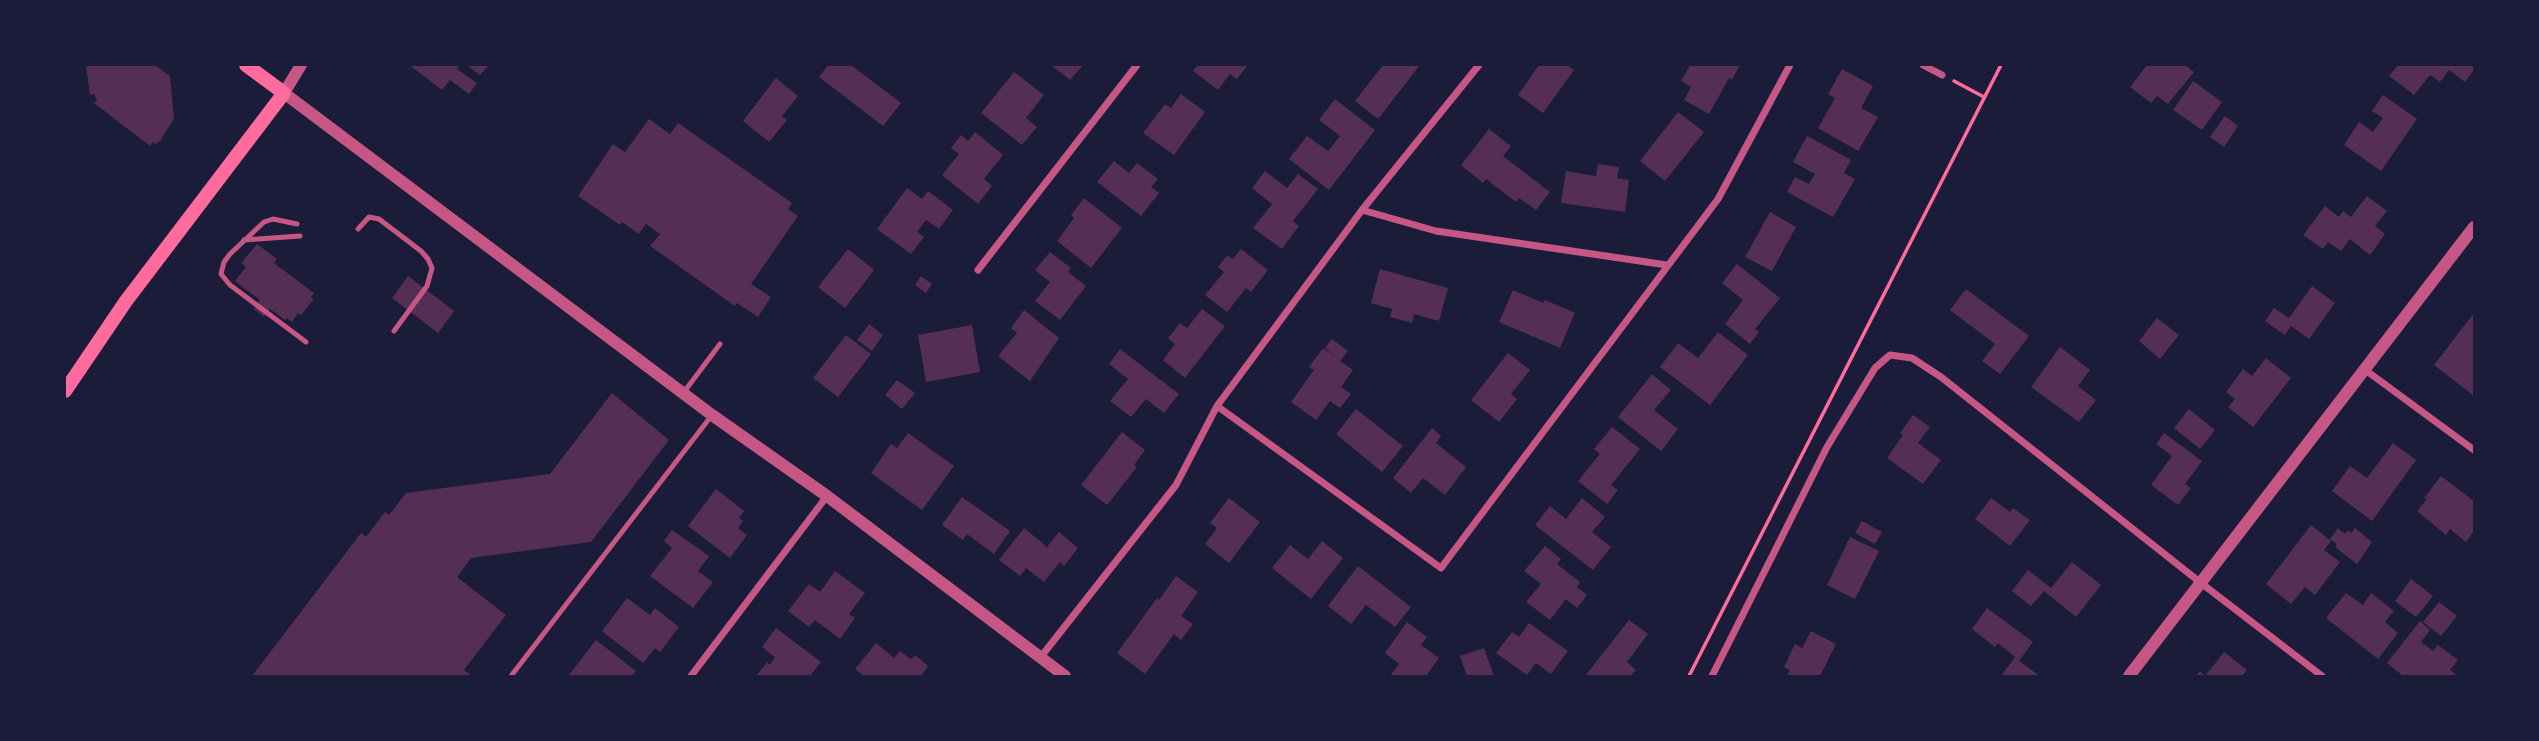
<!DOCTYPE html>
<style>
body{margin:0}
#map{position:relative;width:2539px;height:741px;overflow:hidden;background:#1b1b3a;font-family:Quicksand,sans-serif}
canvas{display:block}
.frame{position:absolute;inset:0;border:66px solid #1b1b3a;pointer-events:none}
</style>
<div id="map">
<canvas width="2539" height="741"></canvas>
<div class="frame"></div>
</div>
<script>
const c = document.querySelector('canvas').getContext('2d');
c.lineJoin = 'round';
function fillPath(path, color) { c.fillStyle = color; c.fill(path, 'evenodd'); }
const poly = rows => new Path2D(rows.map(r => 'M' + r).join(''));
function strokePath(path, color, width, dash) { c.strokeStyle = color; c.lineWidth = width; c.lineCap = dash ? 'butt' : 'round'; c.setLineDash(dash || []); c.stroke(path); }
fillPath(poly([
 [86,65,155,65,170,76,174,119,160,141,156,144,153,142,150,146,94,103,97,100,94,94,90,95],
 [409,65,460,65,457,69,477,83,469,94,450,80,442,90],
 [466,65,489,65,480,75],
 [828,65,851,65,901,103,883,126,819,77],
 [1051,65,1083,65,1070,80],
 [1198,65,1248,65,1237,79,1230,74,1218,90,1193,71],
 [1383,65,1420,65,1378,119,1355,101],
 [1539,65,1567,65,1574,70,1543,113,1518,95],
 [1690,65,1740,65,1732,80,1729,78,1709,114,1684,100,1691,87,1681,81],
 [2147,65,2185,65,2194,72,2168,104,2157,96,2151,103,2130,87],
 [2398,65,2474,65,2474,70,2465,82,2449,70,2440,82,2430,75,2414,95,2389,76],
 [1842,69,1873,86,1861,108,1878,117,1858,151,1818,128,1835,98,1828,94],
 [1014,72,1044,95,1026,118,1037,127,1022,145,981,113],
 [776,78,798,96,782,116,787,120,769,142,743,121],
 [2193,81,2222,102,2202,130,2173,110],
 [1181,94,1205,112,1174,155,1143,133,1165,104,1171,108],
 [2383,95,2417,119,2381,171,2344,145,2359,122,2373,132,2383,118,2372,111],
 [1335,99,1375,130,1329,190,1289,159,1307,136,1328,151,1340,136,1319,120],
 [1678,112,1704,132,1665,181,1640,161],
 [2225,116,2238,126,2224,147,2210,137],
 [649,119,670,134,678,123,792,203,788,209,798,216,751,284,771,297,758,317,737,303,735,306,650,246,660,234,646,224,639,234,622,222,620,225,578,196,613,144,625,152],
 [1489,129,1511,146,1503,156,1550,192,1536,210,1519,198,1516,202,1486,179,1483,183,1461,165],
 [975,132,1003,155,984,179,992,186,978,204,942,175,959,154,951,148,961,135,968,141],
 [1807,136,1851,160,1844,173,1855,179,1833,217,1787,192,1795,177,1809,184,1815,174,1793,162],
 [1114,161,1129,173,1137,163,1158,179,1151,187,1159,193,1141,216,1097,182],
 [1598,164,1619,167,1617,178,1629,180,1625,212,1561,203,1566,171,1596,176],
 [1265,171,1287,188,1298,174,1318,189,1293,221,1299,226,1282,249,1253,228,1272,204,1252,188],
 [907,188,922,199,928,191,953,210,939,229,926,220,917,232,924,237,911,254,877,229],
 [2367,196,2387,211,2375,226,2385,234,2370,255,2350,239,2341,251,2328,242,2323,249,2303,235,2325,206,2339,217,2343,211,2351,217],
 [1084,198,1122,228,1091,268,1057,241,1074,218,1071,215],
 [1770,212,1796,227,1772,271,1745,257],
 [257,244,277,259,274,263,314,293,311,297,314,299,301,315,298,313,292,322,287,318,285,320,270,309,264,317,254,309,260,300,235,281,246,267,241,263],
 [848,249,874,270,845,308,818,287],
 [1241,249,1268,270,1251,292,1246,288,1227,312,1205,295,1224,272,1218,267,1227,255,1233,259],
 [1050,252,1071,268,1068,272,1086,286,1060,320,1035,301,1050,282,1035,270],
 [1737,264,1780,298,1755,329,1759,332,1750,344,1725,324,1743,300,1722,283],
 [1380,269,1448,288,1439,321,1414,314,1412,323,1390,317,1392,309,1371,303],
 [408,276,454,311,438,333,392,298],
 [921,276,932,284,926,293,915,285],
 [2312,286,2335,303,2309,339,2291,326,2285,335,2265,321,2274,308,2289,318],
 [1966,289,2029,336,2000,374,1982,361,1995,344,1950,310],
 [1513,290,1543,303,1545,300,1575,313,1560,348,1499,322],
 [1202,309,1225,326,1185,378,1163,360,1175,344,1168,338,1180,323,1187,328],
 [1024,310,1059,338,1030,381,998,356,1017,333,1011,328],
 [2474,313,2474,396,2434,365],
 [2157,318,2179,335,2160,359,2139,341],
 [869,324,883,335,872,351,857,340],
 [972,325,980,372,926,382,918,335],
 [1718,332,1748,355,1710,405,1660,367,1678,343,1698,358],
 [846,335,871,354,838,397,813,378],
 [1332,339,1348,351,1340,361,1353,370,1341,387,1351,394,1340,408,1330,401,1316,420,1291,402,1314,370,1309,367,1323,348,1335,356,1325,348],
 [2060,347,2090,370,2078,386,2096,400,2079,422,2031,387],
 [1120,349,1179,394,1164,413,1146,399,1131,417,1110,401,1128,379,1109,364],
 [1508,353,1530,370,1511,394,1517,399,1499,422,1471,400],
 [2266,358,2291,378,2253,427,2228,407,2235,399,2226,392,2243,369,2252,376],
 [1652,374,1671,390,1654,410,1678,429,1661,451,1618,417],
 [897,380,915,393,902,409,885,395],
 [612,393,669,440,591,542,471,558,457,577,506,615,464,670,472,676,252,676,361,533,366,537,385,512,389,515,406,493,550,474],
 [1356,409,1403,446,1382,472,1336,434],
 [2189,409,2215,430,2200,449,2174,428],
 [1913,415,1930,427,1918,443,1941,460,1923,484,1887,458,1903,435,1900,433],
 [1612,427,1640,449,1611,485,1618,490,1607,504,1578,481,1600,454,1594,449],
 [1432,428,1441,436,1436,443,1466,467,1445,495,1423,478,1411,493,1393,478],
 [1122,432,1145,450,1134,465,1137,467,1107,505,1081,485],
 [908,433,954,466,922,510,871,473,891,444,897,448],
 [2164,433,2202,461,2185,484,2191,488,2178,505,2151,485,2172,456,2156,444],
 [2393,443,2416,460,2372,521,2332,491,2350,466,2367,478],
 [2441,476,2474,501,2474,531,2466,542,2450,529,2446,535,2417,511,2427,499,2424,498],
 [716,489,744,511,739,518,743,521,738,528,747,535,730,558,688,526],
 [962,497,1010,531,994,554,967,534,963,540,942,525],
 [1229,498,1260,522,1229,563,1205,544,1217,528,1210,523],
 [1582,498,1605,517,1592,532,1611,547,1593,570,1535,525,1550,506,1566,519],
 [1991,498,2010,512,2013,508,2030,520,2010,546,1975,519],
 [1862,521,1882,532,1875,544,1855,533],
 [2311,525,2331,541,2324,550,2340,562,2315,595,2305,587,2291,604,2266,584],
 [1024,528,1047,547,1059,532,1078,548,1064,566,1060,562,1044,582,1026,568,1020,576,999,560],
 [2338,528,2345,534,2348,530,2351,533,2355,528,2372,542,2357,564,2335,547,2337,544,2330,539],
 [672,530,709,556,698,571,713,582,693,608,650,576,672,548,664,541],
 [1850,537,1879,551,1855,599,1827,585],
 [1322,541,1343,558,1311,599,1272,568,1290,545,1308,559],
 [1545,546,1561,559,1557,564,1580,582,1577,587,1587,595,1577,608,1566,599,1550,620,1526,602,1541,584,1524,571],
 [2072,562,2101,585,2076,617,2044,591,2031,606,2012,591,2028,570,2051,588],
 [1358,566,1411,607,1395,627,1366,605,1351,624,1328,606],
 [835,571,865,593,849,614,855,618,840,639,815,620,809,627,788,611,809,584,820,592],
 [1176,576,1198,592,1181,616,1193,624,1181,640,1174,634,1145,674,1117,653,1157,598,1159,600],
 [2411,579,2433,596,2416,617,2395,601],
 [2346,593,2363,605,2371,593,2394,611,2385,622,2398,633,2378,659,2326,618],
 [627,598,650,615,655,608,679,627,660,652,655,648,643,663,602,631],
 [2439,602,2457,616,2441,636,2423,622],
 [1987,608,2033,642,2019,661,2040,676,2001,676,2015,657,1998,643,1995,647,1972,629],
 [1629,620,1648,634,1627,662,1636,670,1630,676,1585,676],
 [2420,621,2430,630,2421,642,2433,651,2438,645,2458,660,2450,670,2458,676,2403,676,2387,663],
 [1407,622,1427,637,1421,645,1439,658,1426,676,1390,676,1399,664,1385,653],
 [1529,623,1568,651,1551,674,1536,663,1527,675,1496,653,1512,632,1519,637],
 [776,628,821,662,810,676,756,676,767,662,770,665,775,657,762,647],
 [1811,631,1836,644,1820,676,1787,676,1790,670,1784,667,1795,644,1802,648],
 [596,640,636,671,631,676,569,675],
 [876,643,894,658,900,651,911,659,915,655,928,666,921,676,864,676,855,669],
 [1484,648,1494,676,1467,676,1460,656],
 [2224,652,2247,670,2242,676,2196,676,2200,671,2205,676]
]), '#542f53');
strokePath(poly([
 [1954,81,1984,97],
 [1689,676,2001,65]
]), '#ff6b9d', 3.5);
strokePath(poly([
 [297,224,273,219,264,222,230,254,224,262,221,274,230,285,306,342],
 [358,229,369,217,379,219,421,251,428,259,432,268,427,286,394,331],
 [244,240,300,236],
 [684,392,720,344],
 [511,676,712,415]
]), '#c65784', 5);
strokePath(poly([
 [1923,65,1942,75],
 [1362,210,1436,231,1667,265],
 [978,270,1137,65],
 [2364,369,2474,450],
 [1217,406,1441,568,1718,199,1790,65],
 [1040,658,1176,485,1217,406,1362,210,1479,65],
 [691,676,827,496],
 [1712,676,1827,447,1875,368,1890,355,1912,358,1941,377,2201,583,2322,676]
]), '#c65784', 7);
strokePath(poly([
 [301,65,284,93,712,415,827,496,1065,676],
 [2129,676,2474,227]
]), '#c65784', 12);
strokePath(poly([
 [65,391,126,301,284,93,246,65]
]), '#ff6b9d', 14);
</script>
